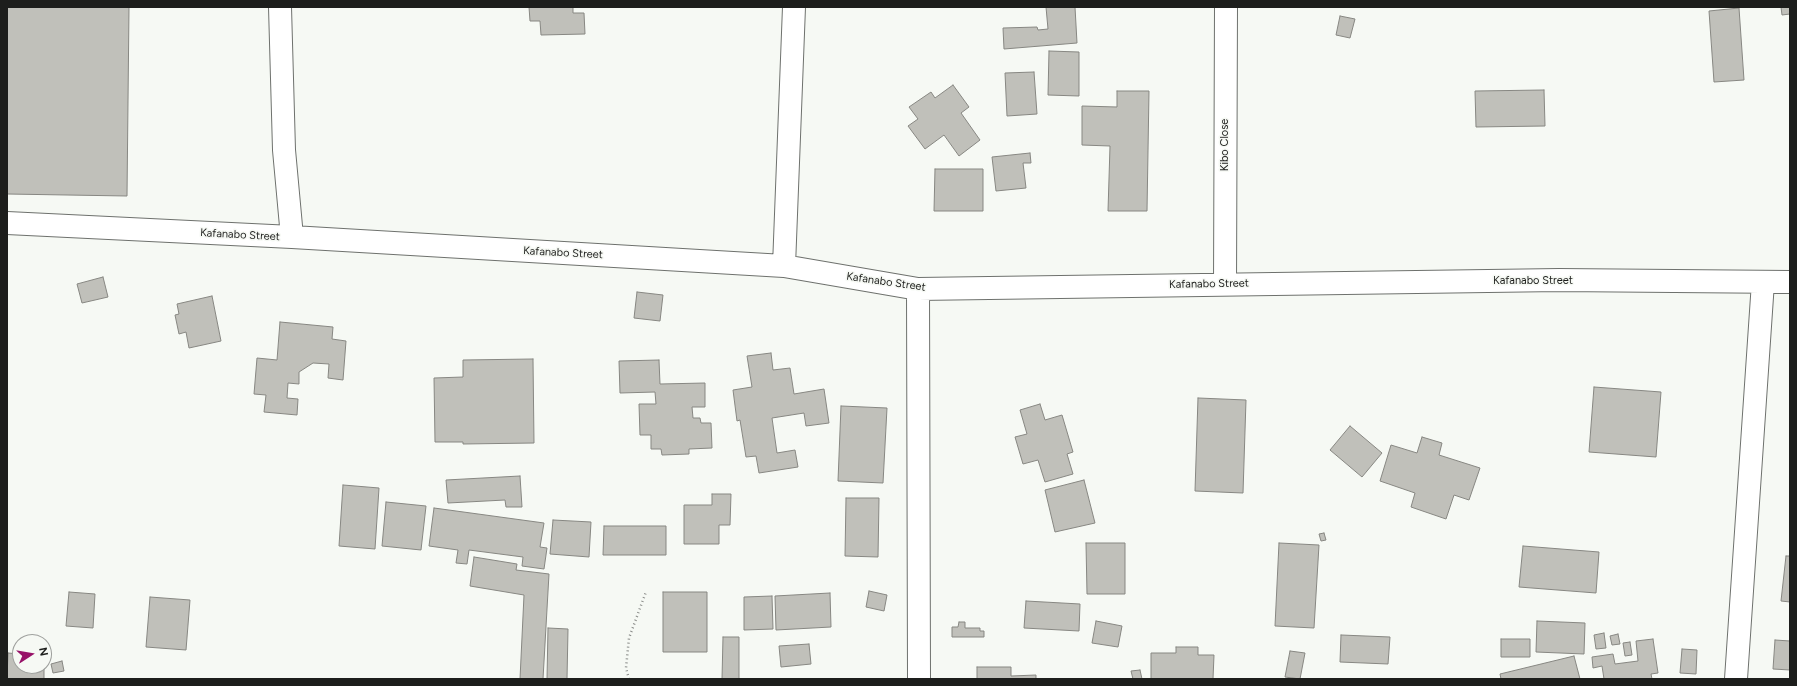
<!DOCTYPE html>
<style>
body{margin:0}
#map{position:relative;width:1797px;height:686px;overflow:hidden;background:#f6f9f4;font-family:Figtree,sans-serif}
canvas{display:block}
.frame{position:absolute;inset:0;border:8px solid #1d1e1c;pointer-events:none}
.north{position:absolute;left:12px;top:634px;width:40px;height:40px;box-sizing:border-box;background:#f6f9f4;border:1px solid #9fa19e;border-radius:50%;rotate:78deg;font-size:11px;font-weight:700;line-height:16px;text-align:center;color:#1d1e1c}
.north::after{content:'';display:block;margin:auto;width:14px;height:18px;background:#971268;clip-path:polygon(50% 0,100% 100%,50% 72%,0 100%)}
</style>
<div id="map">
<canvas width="1797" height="686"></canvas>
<div class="frame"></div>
<div class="north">N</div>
</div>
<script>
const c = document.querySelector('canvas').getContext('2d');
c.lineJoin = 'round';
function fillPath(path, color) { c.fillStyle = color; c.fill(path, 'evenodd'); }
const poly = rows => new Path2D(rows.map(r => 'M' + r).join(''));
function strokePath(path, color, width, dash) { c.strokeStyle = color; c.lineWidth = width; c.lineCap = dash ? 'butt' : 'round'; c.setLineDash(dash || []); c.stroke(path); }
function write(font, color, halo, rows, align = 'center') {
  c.font = font + ' Figtree,sans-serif'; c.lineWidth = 3; c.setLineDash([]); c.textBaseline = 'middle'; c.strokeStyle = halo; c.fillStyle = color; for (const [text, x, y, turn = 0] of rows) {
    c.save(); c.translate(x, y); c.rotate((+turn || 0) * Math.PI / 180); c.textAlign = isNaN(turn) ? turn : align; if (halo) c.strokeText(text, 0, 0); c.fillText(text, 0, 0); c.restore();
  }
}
const building = poly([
 [7,7,129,7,127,196,7,194,7,7],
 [529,7,573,7,573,13,584,13,585,34,541,35,540,21,530,21,529,7],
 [1046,7,1075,7,1077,43,1004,49,1003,28,1037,27,1038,30,1048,29,1046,7],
 [1781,7,1790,7,1790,14,1782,15,1781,7],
 [1739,8,1744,80,1714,82,1709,11,1739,8],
 [1340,16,1355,19,1350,38,1336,35,1340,16],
 [1049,51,1079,52,1079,96,1048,95,1049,51],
 [1034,72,1037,114,1007,116,1005,73,1034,72],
 [953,85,969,107,961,113,980,140,959,156,944,135,925,149,908,126,918,119,909,107,931,92,935,98,953,85],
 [1544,90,1545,126,1476,127,1475,91,1544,90],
 [1117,91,1149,91,1147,211,1108,211,1110,146,1082,145,1082,106,1117,107,1117,91],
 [1030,153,1031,163,1023,163,1026,188,996,191,992,157,1030,153],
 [935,169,983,169,983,211,934,211,935,169],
 [103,277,108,297,82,303,77,284,103,277],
 [637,292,663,295,660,321,634,318,637,292],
 [212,296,221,341,189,348,186,332,179,334,175,315,179,314,177,304,212,296],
 [280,322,333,327,332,339,346,341,343,380,328,378,329,364,313,363,299,372,299,384,288,383,287,398,298,399,297,415,264,412,266,395,254,394,257,358,277,360,280,322],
 [771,353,773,370,790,368,794,394,824,389,829,423,806,426,804,413,772,418,777,453,795,450,798,467,759,473,756,456,746,457,740,420,737,421,733,390,752,387,747,356,771,353],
 [533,359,534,443,463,444,463,442,435,442,434,378,463,377,463,360,533,359],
 [659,360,660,384,705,383,705,407,692,407,693,418,700,418,701,423,711,423,712,448,689,449,689,454,662,455,661,449,651,449,651,435,640,435,639,404,656,404,655,392,620,393,619,361,659,360],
 [1594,387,1661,392,1656,457,1589,452,1594,387],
 [1198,398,1246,400,1243,493,1195,491,1198,398],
 [1040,404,1045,420,1062,415,1073,452,1067,454,1073,474,1045,482,1038,460,1023,464,1015,437,1027,434,1020,410,1040,404],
 [841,406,887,408,883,483,838,481,841,406],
 [1350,426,1382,453,1362,477,1330,450,1350,426],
 [1422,437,1442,443,1439,455,1480,468,1469,500,1454,495,1446,519,1411,507,1415,493,1380,481,1391,445,1417,453,1422,437],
 [520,476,522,507,506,507,505,500,448,503,446,480,520,476],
 [1084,480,1095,523,1055,532,1045,490,1084,480],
 [343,485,379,488,375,549,339,546,343,485],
 [712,494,731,494,730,525,719,525,719,544,684,544,684,505,712,505,712,494],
 [846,498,879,498,878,557,845,556,846,498],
 [386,502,426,506,421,550,382,546,386,502],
 [434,508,544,523,540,547,547,548,544,569,522,566,523,557,469,550,467,564,456,563,458,550,429,546,434,508],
 [553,520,591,522,589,557,550,554,553,520],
 [604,526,666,526,666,555,603,555,604,526],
 [1324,533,1326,540,1321,541,1319,534,1324,533],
 [1086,543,1125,543,1125,594,1087,594,1086,543],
 [1279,543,1319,545,1314,628,1275,626,1279,543],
 [1523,546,1599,552,1596,593,1519,587,1523,546],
 [1786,556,1790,556,1790,602,1781,601,1786,556],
 [474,557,517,564,516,570,549,574,543,679,520,679,524,595,470,586,474,557],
 [869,591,887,595,884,611,866,607,869,591],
 [69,592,95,594,93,628,66,626,69,592],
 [663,592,707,592,707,652,663,652,663,592],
 [830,593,831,627,776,630,775,596,830,593],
 [772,596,773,629,744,630,744,597,772,596],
 [150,597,190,600,186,650,146,647,150,597],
 [1026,601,1080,604,1079,631,1024,628,1026,601],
 [1096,621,1122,626,1118,647,1092,643,1096,621],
 [1537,621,1585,623,1584,654,1536,652,1537,621],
 [959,622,965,622,965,628,980,628,980,631,984,631,984,637,952,637,952,627,958,627,959,622],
 [548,628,568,629,567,679,547,679,548,628],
 [1604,633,1606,648,1596,649,1594,635,1604,633],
 [1618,634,1620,644,1612,645,1610,636,1618,634],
 [1341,635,1390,637,1388,664,1340,662,1341,635],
 [723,637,739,637,739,679,722,679,723,637],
 [1501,639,1530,639,1530,657,1501,657,1501,639],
 [1653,639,1658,673,1651,674,1652,679,1604,679,1602,666,1593,668,1592,657,1613,654,1615,664,1638,661,1636,641,1653,639],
 [1775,640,1790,641,1790,670,1773,669,1775,640],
 [1630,642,1632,655,1625,656,1623,643,1630,642],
 [809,644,811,664,781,667,779,646,809,644],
 [1176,647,1198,647,1198,655,1214,655,1213,679,1151,679,1151,653,1176,653,1176,647],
 [1682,649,1697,650,1696,674,1680,673,1682,649],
 [1290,651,1305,653,1300,679,1285,677,1290,651],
 [8,653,20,654,20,666,44,666,44,679,7,679,8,653],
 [1574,656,1580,679,1501,679,1500,674,1574,656],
 [62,661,64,671,53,673,51,664,62,661],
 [977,667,1011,667,1011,676,1036,675,1036,679,977,679,977,667],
 [1140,670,1142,679,1133,679,1131,671,1140,670]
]);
fillPath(building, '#c0c0ba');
strokePath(building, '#878782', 1);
const minor = poly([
 [280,7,284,150,292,237],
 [7,223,292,237,784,266,918,289,1559,280,1790,282],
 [784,266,794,7],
 [1225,284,1226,7],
 [918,289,919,679],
 [1736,679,1763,282]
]);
strokePath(minor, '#6e716d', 24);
strokePath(poly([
 [629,679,626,668,629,638,646,592]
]), '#8a8c89', 2.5, [1, 3]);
strokePath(minor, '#fff', 22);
write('11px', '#1d1e1c', '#f6f9f4', [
 ["Kibo Close",1225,145,-90],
 ["Kafanabo Street",240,235,3],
 ["Kafanabo Street",563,253,3],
 ["Kafanabo Street",1533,281],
 ["Kafanabo Street",886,282,8],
 ["Kafanabo Street",1209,284,-1]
]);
</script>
